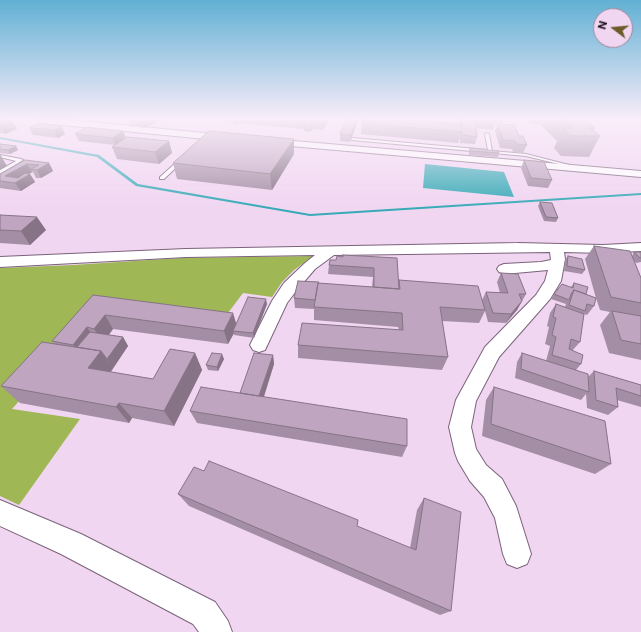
<!DOCTYPE html>
<style>
body{margin:0}
#map{position:relative;width:641px;height:632px;overflow:hidden;background:#f1d6f2;font-family:Commissioner,sans-serif}
canvas{display:block}
.north{position:absolute;left:593px;top:8px;width:40px;height:40px;box-sizing:border-box;background:#f1d6f2;border:1px solid #9c889c;border-radius:50%;rotate:286deg;font-size:11px;font-weight:700;line-height:16px;text-align:center;color:#1c121c}
.north::after{content:'';display:block;margin:auto;width:14px;height:18px;background:#6d5c2a;clip-path:polygon(50% 0,100% 100%,50% 72%,0 100%)}
</style>
<div id="map">
<canvas width="641" height="632"></canvas>
<div class="north">N</div>
</div>
<script>
const c = document.querySelector('canvas').getContext('2d');
c.lineJoin = 'round';
function fillPath(path, color) { c.fillStyle = color; c.fill(path, 'evenodd'); }
const poly = rows => new Path2D(rows.map(r => 'M' + r).join(''));
function strokePath(path, color, width, dash) { c.strokeStyle = color; c.lineWidth = width; c.lineCap = dash ? 'butt' : 'round'; c.setLineDash(dash || []); c.stroke(path); }
fillPath(poly([
 [313,256,294,270,282,282,272,297,243,293,225,317,109,299,12,409,80,419,19,505,0,496,0,268,73,265,181,258]
]), '#9fb755');
fillPath(poly([
 [425,164,504,172,514,197,423,188]
]), '#36aab6');
fillPath(poly([
 [0,137,99,155,138,184,310,214,641,193,641,195,310,216,136,186,97,157,0,139,0,137]
]), '#36aab6');
const service = poly([
 [487,133,489,134,492,151,526,154,573,166,571,167,526,156,352,140,350,139,352,138,488,150,485,134,487,133],
 [0,155,21,159,23,160,0,174,0,170,16,161,0,157,0,155],
 [179,160,183,161,164,179,160,179,160,177,179,160]
]);
const minor = poly([
 [38,120,69,120,226,135,231,138,226,141,42,123,38,120],
 [271,139,641,171,641,177,268,144,266,142,268,140,271,139],
 [518,243,603,245,641,243,641,251,603,253,564,252,565,259,561,281,550,299,499,357,476,401,471,427,476,449,486,465,502,479,516,506,531,554,527,564,517,568,507,564,503,554,495,518,484,497,470,481,458,461,455,453,449,427,456,400,485,347,536,295,545,281,548,270,504,274,499,272,497,269,499,266,504,264,541,262,551,260,550,252,334,255,315,269,296,291,287,303,265,350,259,352,253,350,250,345,272,301,284,283,305,263,315,255,186,257,0,267,0,257,186,249,518,243],
 [0,500,81,534,215,602,228,621,232,632,199,632,193,624,61,554,0,526,0,500]
]);
strokePath(service, '#7a637b', 2);
strokePath(minor, '#7a637b', 2);
fillPath(service, '#fff');
fillPath(minor, '#fff');
fillPath(poly([
 [0,120,17,129,5,134,0,133],
 [129,120,160,120,145,128,131,126],
 [224,120,328,120,323,130,312,129,310,132,304,131,304,129,239,123,237,125,231,124,231,122,224,121],
 [358,120,350,142,340,141,340,134,345,123],
 [459,120,503,120,502,124,495,123,493,130,476,128,477,137,475,144,460,143,460,138,458,143,361,134,362,123,459,123],
 [528,120,585,120,595,128,594,131,600,136,589,157,561,156,554,148,557,141,540,124,531,124],
 [37,124,65,134,58,138,33,135,29,128],
 [498,124,519,136,527,145,523,153,513,152,512,149,500,148,495,131],
 [123,131,126,138,169,141,172,153,159,164,117,159,112,147,115,145,79,141,75,134],
 [294,139,294,154,272,190,177,179,173,163],
 [0,144,16,146,18,150,10,154,0,153],
 [470,148,499,153,498,157,469,155,469,152],
 [25,160,49,163,53,171,41,178,36,178,33,172,29,174,30,174,35,182,21,191,0,188,0,174],
 [524,160,552,180,548,188,528,186,521,168],
 [540,202,558,218,556,222,544,221,538,206],
 [0,215,46,230,30,245,0,243],
 [594,246,632,256,634,252,641,252,641,262,636,263,633,259,641,278,641,360,609,353,600,325,610,312,600,310,596,298,594,306,587,315,584,314,580,342,572,351,581,364,576,370,588,377,594,371,641,385,641,407,617,400,618,407,608,415,587,408,586,394,581,400,515,378,517,362,522,353,546,361,550,346,545,344,549,327,547,326,550,313,556,304,565,307,566,304,551,299,554,294,571,287,574,283,586,294,596,298,585,259],
 [568,256,585,270,582,274,564,271,565,260],
 [397,258,398,285,399,280,482,300,486,292,500,293,497,282,501,273,526,294,517,310,506,323,488,322,485,311,479,323,442,321,448,357,442,370,298,358,298,345,399,330,398,327,314,320,314,309,295,308,294,298,319,283,372,287,373,277,328,274,329,265,336,260],
 [93,295,236,324,267,304,254,338,234,335,234,333,228,344,113,329,109,335,123,337,128,346,111,372,153,379,195,353,202,370,174,426,132,418,129,423,20,403,1,386,54,343,52,341],
 [273,355,274,364,264,397,407,446,402,457,197,423,190,411,240,393],
 [224,359,218,371,208,370,206,365],
 [494,387,611,464,595,474,482,436,486,400],
 [178,494,357,526,410,548,417,510,424,498,451,611,440,615,189,506]
]), '#a48ea5');
fillPath(poly([
 [7,120,12,120,17,129,5,134,0,126,0,123],
 [143,120,160,120,145,128],
 [237,120,238,120,239,123,237,125],
 [311,120,312,120,312,129,310,132],
 [323,120,328,120,323,130],
 [356,120,358,120,350,142,351,135],
 [62,126,65,134,58,138,54,130],
 [123,131,126,139,116,145,113,138],
 [294,139,294,154,272,190,270,174],
 [169,141,172,153,159,164,155,152],
 [16,146,18,150,10,154,8,150],
 [0,154,7,166,0,170],
 [49,163,53,171,41,178,37,170],
 [27,164,32,172,14,182,5,176],
 [30,174,35,182,21,191,15,183],
 [37,217,46,230,30,245,21,231],
 [266,299,267,304,254,338,253,333],
 [522,301,517,310,506,323,511,314],
 [233,313,237,326,233,331,234,333,228,344,224,331],
 [105,315,113,329,103,342,94,329],
 [87,327,96,341,81,355,73,345],
 [123,337,128,346,113,368,107,359],
 [101,351,113,368,102,384,88,368],
 [195,353,202,370,174,426,164,411],
 [222,354,224,359,218,371,217,367],
 [273,355,274,364,260,408,258,400],
 [119,403,132,418,129,423,116,407]
]), '#867486');
const building = poly([
 [0,120,7,120,0,123,0,120],
 [346,120,356,120,351,135,340,134,346,120],
 [363,120,418,120,461,124,461,132,362,123,363,120],
 [461,120,475,120,477,137,462,135,461,120],
 [564,120,585,120,595,128,590,128,600,136,571,136,563,128,573,128,564,120],
 [37,124,62,126,54,130,29,128,37,124],
 [498,124,514,125,519,136,523,136,527,145,516,144,515,141,503,140,498,124],
 [86,127,123,131,113,138,75,134,86,127],
 [209,131,294,139,270,174,173,163,209,131],
 [127,137,169,141,155,152,112,147,127,137],
 [0,144,16,146,8,150,0,149,0,144],
 [470,148,498,151,499,153,470,151,470,148],
 [25,160,49,163,37,170,31,169,39,165,27,164,5,176,18,178,25,173,30,174,15,183,0,181,0,174,25,160],
 [524,160,544,162,552,180,531,178,524,160],
 [540,202,552,203,558,218,546,217,540,202],
 [0,215,37,217,21,231,0,230,0,215],
 [594,246,630,251,641,278,641,303,611,297,594,246],
 [634,252,641,252,641,258,640,258,634,252],
 [343,255,397,258,399,289,374,287,374,268,329,265,330,260,336,260,337,256,343,257,343,255],
 [568,256,582,259,585,270,567,266,568,256],
 [501,273,518,274,526,294,519,294,522,301,511,314,493,313,486,292,508,293,501,273],
 [399,280,478,286,485,310,440,307,448,357,298,345,302,323,403,330,402,313,314,307,318,283,400,289,399,280],
 [298,281,319,282,318,283,315,300,294,298,298,281],
 [574,283,588,287,586,294,574,290,571,294,569,300,554,294,562,284,573,288,574,283],
 [574,290,596,298,594,306,587,304,585,311,569,305,574,290],
 [93,295,233,313,224,331,105,315,94,329,87,327,73,345,52,341,93,295],
 [248,297,266,299,253,333,233,331,248,297],
 [556,304,584,314,580,342,571,339,569,349,583,355,581,364,552,355,556,337,552,335,556,318,553,317,556,304],
 [612,311,641,316,641,344,621,340,612,311],
 [90,332,123,337,107,359,101,351,77,347,90,332],
 [42,342,101,351,88,368,153,379,170,349,195,353,164,411,119,403,116,407,1,386,42,342],
 [212,353,222,354,217,367,206,365,212,353],
 [254,353,273,355,259,396,240,393,254,353],
 [522,353,588,374,589,392,521,369,522,353],
 [594,371,641,385,641,396,616,388,618,407,596,400,594,371],
 [201,387,407,419,407,446,190,411,201,387],
 [494,387,605,421,611,464,491,424,494,387],
 [209,461,358,520,357,526,416,550,424,498,461,512,451,611,178,494,194,467,204,471,209,461]
]);
fillPath(building, '#bfa5c0');
strokePath(building, '#867486', 1);
const sky = c.createLinearGradient(0, 0, 0, 209);
sky.addColorStop(0, '#61b0d4');
sky.addColorStop(0.57, '#f9edf9');
sky.addColorStop(1, '#f9edf900');
c.fillStyle = sky;
c.fillRect(0, 0, 641, 209);
</script>
